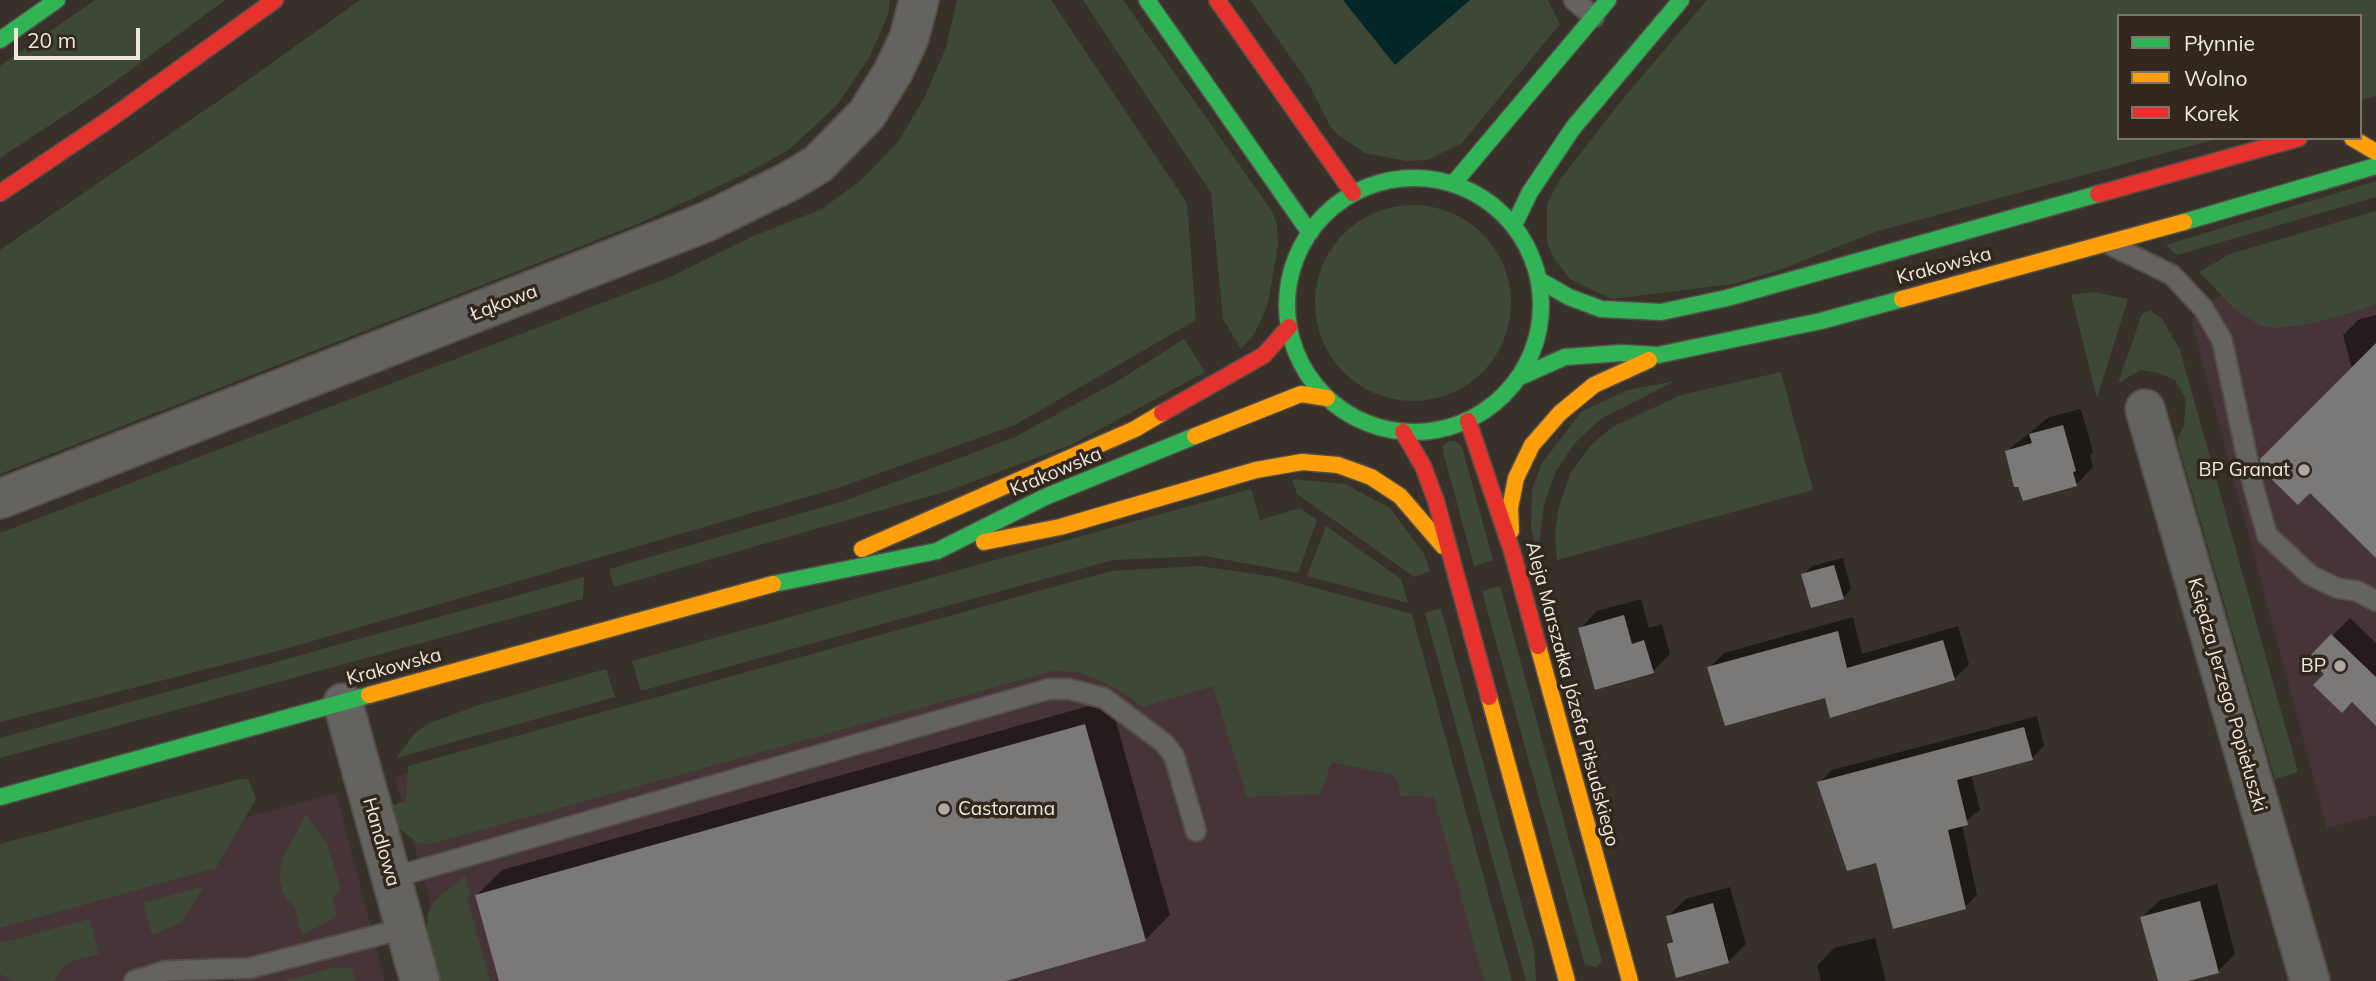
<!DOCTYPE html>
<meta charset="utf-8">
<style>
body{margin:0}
#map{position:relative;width:2376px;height:981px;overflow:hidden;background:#37312a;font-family:Mulish,sans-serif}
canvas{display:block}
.legend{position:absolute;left:2117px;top:14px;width:245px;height:126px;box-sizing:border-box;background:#32271c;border:2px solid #7e746a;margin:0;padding:9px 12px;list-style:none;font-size:21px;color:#efe8e0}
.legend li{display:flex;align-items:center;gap:14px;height:35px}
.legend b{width:35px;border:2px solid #7e746a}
.scale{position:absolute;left:14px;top:28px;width:126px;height:32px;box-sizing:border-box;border:4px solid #efe8e0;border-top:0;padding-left:9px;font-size:21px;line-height:24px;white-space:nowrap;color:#efe8e0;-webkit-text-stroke:5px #32271c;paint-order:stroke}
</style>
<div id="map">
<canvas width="2376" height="981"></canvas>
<ul class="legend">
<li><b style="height:9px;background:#30b455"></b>Płynnie</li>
<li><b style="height:9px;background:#ff9f0a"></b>Wolno</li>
<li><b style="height:9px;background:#e5322d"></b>Korek</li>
</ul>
<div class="scale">20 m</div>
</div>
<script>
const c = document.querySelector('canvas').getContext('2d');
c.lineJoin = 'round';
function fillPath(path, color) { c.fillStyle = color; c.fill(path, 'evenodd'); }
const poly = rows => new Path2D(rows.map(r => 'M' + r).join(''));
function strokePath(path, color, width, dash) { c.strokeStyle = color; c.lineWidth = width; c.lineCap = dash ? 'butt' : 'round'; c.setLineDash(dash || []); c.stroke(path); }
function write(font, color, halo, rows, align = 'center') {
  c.font = font + ' Mulish,sans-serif'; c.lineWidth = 7; c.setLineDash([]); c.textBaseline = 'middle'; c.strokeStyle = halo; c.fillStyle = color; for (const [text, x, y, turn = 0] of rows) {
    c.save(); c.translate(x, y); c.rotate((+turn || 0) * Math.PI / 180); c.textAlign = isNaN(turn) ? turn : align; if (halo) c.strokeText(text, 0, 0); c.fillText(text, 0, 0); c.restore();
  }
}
fillPath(poly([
 [2376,257,2376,815,2327,828,2191,319,2222,294],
 [1091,604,1392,623,1485,981,453,981,395,777],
 [336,793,385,981,0,981,0,885]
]), '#473438');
fillPath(poly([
 [95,0,225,0,109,86,0,158,0,66],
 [360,0,890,0,888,15,869,58,837,105,790,149,747,173,640,223,0,474,0,250,227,95],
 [957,0,1051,0,1187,203,1196,320,1015,425,838,488,285,649,0,722,0,533,670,277,751,237,822,209,860,181,898,142,924,98,946,48],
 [1083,0,1123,0,1272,211,1277,225,1278,245,1268,304,1255,333,1241,349,1223,319,1211,193],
 [1250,0,1548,0,1560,24,1462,143,1427,160,1406,161,1365,153,1338,135,1330,126,1306,79],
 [1707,0,2376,0,2376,96,2360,100,2360,16,2119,16,2119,138,2220,138,1878,231,1782,269,1734,284,1612,299,1571,280,1555,260,1547,243,1547,204,1559,181,1621,101],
 [2376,181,2376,197,2177,255,2166,245],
 '1315 303a98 98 0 1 1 196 0a98 98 0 1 1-196 0Z',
 [2376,211,2376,304,2361,310,2309,324,2278,328,2261,326,2236,310,2199,272,2230,254],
 [2092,292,2128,299,2097,398,2071,295],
 [2150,310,2162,319,2180,350,2298,772,2275,779,2177,440,2184,425,2186,399,2175,380,2158,373,2141,370,2118,383,2142,314],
 [1184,339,1205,372,1073,444,948,491,614,587,609,569,847,500,1013,438,1116,382],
 [1781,372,1813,490,1557,560,1555,534,1559,507,1570,474,1590,446,1612,427,1681,395],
 [1675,381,1602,418,1575,443,1556,471,1544,504,1539,546,1535,546,1531,528,1532,489,1542,463,1582,411,1628,390],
 [1449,441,1455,441,1462,447,1493,560,1474,566,1443,452,1443,446],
 [1292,479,1345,484,1390,508,1424,554,1430,571,1414,577,1297,494],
 [1251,489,1260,520,1300,508,1317,520,1298,573,1205,556,1113,560,641,691,632,661],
 [1326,526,1401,579,1408,603,1307,576],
 [1200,566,1275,577,1412,614,1512,981,1484,981,1434,797,1400,796,1399,784,1393,775,1332,762,1320,794,1247,797,1213,686,1143,707,1120,691,1096,679,1078,672,1053,671,427,845,416,842,396,825,392,806,406,801,408,766,1111,571],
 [584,577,583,599,0,758,0,738],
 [1500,586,1600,954,1602,960,1597,967,1585,965,1482,591],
 [1441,608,1534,950,1536,981,1526,981,1425,613],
 [606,669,615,697,396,758,414,734,427,724,476,706],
 [240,779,248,779,256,799,216,868,0,928,0,844],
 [306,815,327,844,341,889,332,898,337,917,302,935,294,906,285,897,279,880,282,859],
 [465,876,471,896,467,898,490,981,441,981,427,930,428,913,434,901],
 [204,886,182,922,152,935,143,903],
 [90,919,99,954,73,961,63,968,54,981,13,981,0,974,0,943],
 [331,968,352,968,355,981,285,981]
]), '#3d4936');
fillPath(poly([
 [1343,0,1470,0,1395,65]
]), '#052627');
fillPath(poly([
 [2376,315,2376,556,2352,369,2343,335,2358,320],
 [2081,409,2093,452,2090,455,2093,467,2076,485,2007,451,2049,417],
 [1843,558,1851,589,1843,598,1803,575,1812,566],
 [1641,599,1649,628,1662,624,1670,654,1653,671,1580,629,1597,611],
 [1853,617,1862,654,1958,626,1969,664,1954,679,1826,696,1709,668,1724,653],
 [2350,618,2376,643,2376,699,2326,674,2310,658],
 [1110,700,1170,915,1145,940,999,981,501,981,477,895,502,870],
 [2037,716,2044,746,2032,758,1971,774,1980,810,1962,824,1977,895,1965,907,1877,861,1819,783,1832,770],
 [2217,884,2235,954,2218,971,2181,981,2160,981,2142,917,2160,900],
 [1730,887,1746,944,1728,962,1669,944,1674,939,1668,916,1686,899],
 [1875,938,1886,981,1821,981,1817,966,1834,948],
 [232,972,234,981,200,981]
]), '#0007');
fillPath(poly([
 [2376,343,2376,558,2310,493,2298,505,2262,470,2260,459],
 [2063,425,2076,471,2073,472,2077,486,2023,501,2018,487,2014,487,2005,451,2032,443,2029,434],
 [1834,565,1844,599,1811,608,1801,574],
 [1624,615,1632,644,1644,640,1654,673,1595,690,1578,628],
 [1838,631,1847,668,1943,640,1955,680,1830,718,1825,698,1725,726,1707,667],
 [2331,634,2376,677,2376,726,2352,702,2342,713,2313,685,2324,674,2308,658],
 [1085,724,1146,941,1006,981,499,981,475,895],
 [2024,727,2033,760,1957,780,1968,825,1948,830,1966,909,1893,929,1876,863,1847,871,1817,782],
 [2200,901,2219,973,2188,981,2158,981,2140,917],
 [1713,903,1729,963,1676,978,1667,944,1673,942,1666,916]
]), '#7b7878');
const lane = poly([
 [1574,0,1594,17],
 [2113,246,2172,275,2203,308,2222,340,2253,485,2267,535,2310,575,2337,588,2357,591,2376,601],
 [391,878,1049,689,1069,689,1104,698,1164,743,1174,756,1196,831],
 [134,981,165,971,250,968,406,928]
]);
const street = poly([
 [2145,409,2310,981],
 [0,499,706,222,790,181,818,164,867,114,893,72,909,38,919,0],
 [343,703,420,981]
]);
const fast = poly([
 [1147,0,1310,233],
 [0,40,57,0],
 '1287 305a127 127 0 1 1 254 0a127 127 0 1 1-254 0Z',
 [1453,184,1608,0],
 [2184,222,2376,166],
 [1514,225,1530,192,1573,128,1681,0],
 [1539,280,1569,297,1601,309,1661,312,1727,298,2098,194],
 [1520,377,1565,357,1621,353,1658,355,1821,321,1902,299],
 [773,584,937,551,1045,497,1195,436],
 [0,797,369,695]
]);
const slow = poly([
 [2352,138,2376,152],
 [1902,299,2184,222],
 [1195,436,1301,394,1327,398],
 [1511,531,1510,508,1516,478,1532,445,1560,413,1594,385,1649,360],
 [984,542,1060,527,1256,470,1302,462,1338,465,1371,477,1400,496,1443,546],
 [862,549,1135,429,1162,413],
 [1538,646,1630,981],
 [369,695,773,584],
 [1489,697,1567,981]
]);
const jam = poly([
 [1217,0,1353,193],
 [0,193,107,121,275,0],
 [2098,194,2299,138],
 [1162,413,1264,355,1289,327],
 [1468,421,1512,551,1538,646],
 [1403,432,1423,466,1436,501,1489,697]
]);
strokePath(lane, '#544e48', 23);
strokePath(street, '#544e48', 42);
strokePath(fast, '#544e48', 19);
strokePath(slow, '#544e48', 19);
strokePath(jam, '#544e48', 19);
strokePath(lane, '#656360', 19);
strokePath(street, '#656360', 38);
strokePath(fast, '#30b455', 16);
strokePath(slow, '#ff9f0a', 16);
strokePath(jam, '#e5322d', 16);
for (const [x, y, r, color] of [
 [2304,470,7,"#afa8a0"],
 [2340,666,7,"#afa8a0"],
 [944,809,7,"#afa8a0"]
]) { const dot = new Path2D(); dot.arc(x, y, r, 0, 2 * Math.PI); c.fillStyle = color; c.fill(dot); strokePath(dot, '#32271c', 2.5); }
write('19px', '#efe8e0', '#32271c', [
 ["Krakowska",1944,266,-15],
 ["Łąkowa",504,303,-21],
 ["Krakowska",1056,472,-23],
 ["Krakowska",394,667,-15],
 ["Aleja Marszałka Józefa Piłsudskiego",1572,694,75],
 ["Księdza Jerzego Popiełuszki",2227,695,74],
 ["Handlowa",381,842,74]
]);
write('19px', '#efe8e0', '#32271c', [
 ["BP Granat",2290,470],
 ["BP",2326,666],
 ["Castorama",958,809,"left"]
], 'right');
</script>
